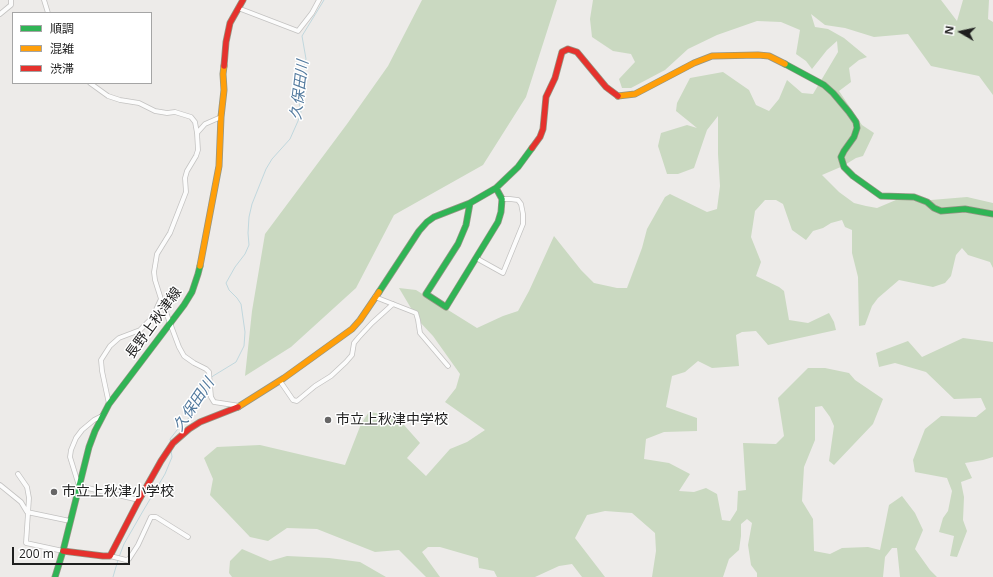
<!DOCTYPE html>
<meta charset="utf-8">
<style>
body{margin:0}
#map{position:relative;width:993px;height:577px;overflow:hidden;background:#edebe9;font-family:"Open Sans","Noto Sans JP",sans-serif}
canvas{display:block}
.legend{position:absolute;left:12px;top:12px;width:140px;height:72px;box-sizing:border-box;background:#fff;border:1px solid #a5a5a5;margin:0;padding:5px 7px;list-style:none;font-size:12px;color:#1f1f1f}
.legend li{display:flex;align-items:center;gap:8px;height:20px}
.legend b{width:20px;border:1px solid #a5a5a5}
.north{position:absolute;left:941px;top:12px;width:40px;height:40px;-webkit-text-stroke:3px #fff;paint-order:stroke;rotate:279deg;font-size:11px;font-weight:700;line-height:16px;text-align:center;color:#1f1f1f}
.north::after{content:'';display:block;margin:auto;width:14px;height:18px;background:#1f1f1f;clip-path:polygon(50% 0,100% 100%,50% 72%,0 100%)}
.scale{position:absolute;left:12px;top:547px;width:118px;height:18px;box-sizing:border-box;border:2px solid #1f1f1f;border-top:0;padding-left:5px;font-size:12px;line-height:14px;white-space:nowrap;color:#1f1f1f;-webkit-text-stroke:3px #fff;paint-order:stroke}
</style>
<div id="map">
<canvas width="993" height="577"></canvas>
<ul class="legend">
<li><b style="height:5px;background:#30b455"></b>順調</li>
<li><b style="height:5px;background:#ff9f0a"></b>混雑</li>
<li><b style="height:5px;background:#e5322d"></b>渋滞</li>
</ul>
<div class="north">N</div>
<div class="scale">200 m</div>
</div>
<script>
const c = document.querySelector('canvas').getContext('2d');
c.lineJoin = 'round';
function fillPath(path, color) { c.fillStyle = color; c.fill(path, 'evenodd'); }
const poly = rows => new Path2D(rows.map(r => 'M' + r).join(''));
function strokePath(path, color, width, dash) { c.strokeStyle = color; c.lineWidth = width; c.lineCap = dash ? 'butt' : 'round'; c.setLineDash(dash || []); c.stroke(path); }
function write(font, color, halo, rows, align = 'center') {
  c.font = font + ' "Open Sans","Noto Sans JP",sans-serif'; c.lineWidth = 3; c.setLineDash([]); c.textBaseline = 'middle'; c.strokeStyle = halo; c.fillStyle = color; for (const [text, x, y, turn = 0] of rows) {
    c.save(); c.translate(x, y); c.rotate((+turn || 0) * Math.PI / 180); c.textAlign = isNaN(turn) ? turn : align; if (halo) c.strokeText(text, 0, 0); c.fillText(text, 0, 0); c.restore();
  }
}
fillPath(poly([
 [422,0,557,0,526,97,483,165,394,215,356,288,291,347,245,376,252,311,265,234,347,124,388,66],
 [593,0,941,0,957,21,963,0,989,0,988,19,993,22,993,95,979,76,931,66,908,34,874,37,845,28,825,25,811,14,815,27,828,29,844,38,867,57,859,60,849,68,851,82,839,91,862,125,874,133,863,156,856,158,843,166,822,175,839,192,854,203,866,206,877,208,903,197,931,200,967,197,993,203,993,268,990,262,968,255,962,248,956,255,951,276,945,283,933,287,899,280,878,298,872,306,865,325,859,326,858,277,852,253,852,230,845,227,842,220,831,223,823,228,813,231,806,240,792,230,783,204,776,200,765,200,755,211,751,237,761,262,756,276,779,287,784,291,789,320,808,323,829,313,834,322,836,330,768,345,756,331,742,332,736,335,739,366,712,368,698,361,685,372,672,376,666,407,697,418,697,431,664,432,646,439,644,459,669,463,690,474,679,491,694,492,706,488,717,494,722,520,730,521,737,510,738,491,746,490,743,443,776,444,784,436,778,398,808,368,825,368,849,373,855,380,883,399,873,424,834,465,829,461,834,426,830,417,822,406,815,407,815,440,804,467,802,501,813,519,814,551,830,554,842,548,868,547,880,550,889,505,902,496,915,513,923,530,915,549,930,570,937,577,900,577,897,548,892,548,885,557,883,577,757,577,757,573,751,565,748,545,752,523,747,519,741,524,741,536,739,550,729,559,723,577,652,577,656,551,655,533,632,513,605,511,587,515,575,538,605,577,582,577,572,564,559,566,535,577,497,577,494,571,479,568,478,558,440,547,428,547,422,552,440,577,426,577,399,550,375,552,317,529,287,528,268,541,250,537,210,495,213,479,204,458,217,447,260,445,345,465,361,424,369,412,396,416,420,443,407,458,426,476,450,449,467,442,485,430,445,402,456,388,460,374,433,336,418,320,399,288,416,290,477,328,503,316,518,311,529,291,554,236,581,270,594,283,617,288,627,288,642,248,647,229,665,197,670,194,707,212,717,209,720,186,718,154,718,116,707,130,694,168,678,174,667,174,658,146,661,133,687,125,697,128,676,111,677,103,690,78,723,72,749,90,756,105,769,111,779,99,787,80,802,93,813,94,838,52,837,41,827,50,812,69,806,61,796,54,800,30,781,22,757,21,717,35,688,49,665,70,631,88,622,88,619,79,635,62,631,54,613,51,592,37,590,19],
 [963,338,993,342,993,457,983,460,965,463,972,478,961,482,964,497,963,520,967,531,957,557,950,556,954,536,939,532,943,518,948,511,952,491,947,478,915,472,913,460,925,429,941,416,976,417,986,409,981,398,954,399,926,372,895,363,879,367,876,353,908,341,922,357],
 [242,549,270,561,287,556,329,558,360,562,386,577,232,577,229,573,230,561]
]), '#cad9c1');
strokePath(poly([
 [211,378,213,376,236,362,244,346,245,332,241,304,237,298,229,290,226,283,235,267,245,254,249,245,248,233,249,217,252,204,266,169,272,159,290,139,298,121,301,112,297,93,299,81,306,59,302,36,324,0],
 [171,443,170,439,177,430,186,422,198,403,202,394,204,388,208,382],
 [119,557,124,544,143,511,165,474,172,457,171,450],
 [113,577,118,560]
]), '#c0d7dd', 1);
const street = poly([
 [44,0,48,13],
 [238,8,298,31,312,13,319,0],
 [0,14,11,5,11,0],
 [90,83,108,96,120,100,139,103,155,111,167,113,175,112,191,117,195,122,197,133,198,150,196,156,187,171,185,178,186,192,170,233,157,254,154,272,155,280,161,299,152,318,140,330,119,338,110,346,101,360,102,371,109,404],
 [197,133,205,124,221,117],
 [476,258,503,273,523,224,523,214,521,204,518,200,510,199,502,199],
 [375,297,416,313,418,320,420,333,448,366],
 [161,299,179,347,184,356,194,363,206,369,209,372,211,397,214,402,240,406],
 [280,381,293,400,297,401,315,386,331,376,346,362,352,355,354,343,359,337,372,323,393,304],
 [102,416,94,420,82,430,76,438,71,450,70,457,79,486,139,500],
 [18,474,27,487,29,498,26,543,63,551],
 [0,485,21,502,27,512,70,521],
 [110,556,126,560,129,559,138,545,151,517,156,517,188,537]
]);
const fast = poly([
 [785,64,824,85,833,93,849,112,856,122,857,128,854,137,844,151,841,157,844,167,853,176,881,196,914,197,927,202,934,208,941,211,965,209,993,214],
 [470,203,466,225,458,244,426,294,446,307,498,222,501,212,502,199,496,188],
 [379,292,419,231,427,222,434,217,470,203,496,188,518,167,532,148],
 [55,577,63,551,89,447,95,431,109,404,184,305,192,292,198,274,200,266]
]);
const slow = poly([
 [618,96,635,94,694,63,712,56,758,55,769,56,785,64],
 [200,266,219,166,221,117,224,90,223,74,224,66],
 [238,407,284,378,352,329,360,320,379,292]
]);
const jam = poly([
 [224,66,226,42,230,23,243,0],
 [532,148,540,137,543,129,546,97,555,78,562,52,568,49,577,52,606,87,618,96],
 [63,551,103,556,110,556,139,500,161,461,173,443,189,429,200,422,238,407]
]);
strokePath(street, '#c3c2c1', 5.5);
strokePath(fast, '#949583', 7);
strokePath(slow, '#949583', 7);
strokePath(jam, '#949583', 7);
strokePath(street, '#fcfcfc', 4);
strokePath(fast, '#30b455', 5.5);
strokePath(slow, '#ff9f0a', 5.5);
strokePath(jam, '#e5322d', 5.5);
for (const [x, y, r, color] of [
 [328,420,4,"#676666"],
 [54,492,4,"#676666"]
]) { const dot = new Path2D(); dot.arc(x, y, r, 0, 2 * Math.PI); c.fillStyle = color; c.fill(dot); strokePath(dot, '#fff', 1.5); }
write('14px', '#1f1f1f', '#fff', [
 ["長野上秋津線",154,323,-54]
]);
write('14px', '#1f1f1f', '#fff', [
 ["市立上秋津中学校",336,420],
 ["市立上秋津小学校",62,492]
], 'left');
write('italic 15px', '#537a9e', '#fff', [
 ["久保田川",300,90,-83],
 ["久保田川",194,405,-56]
]);
</script>
